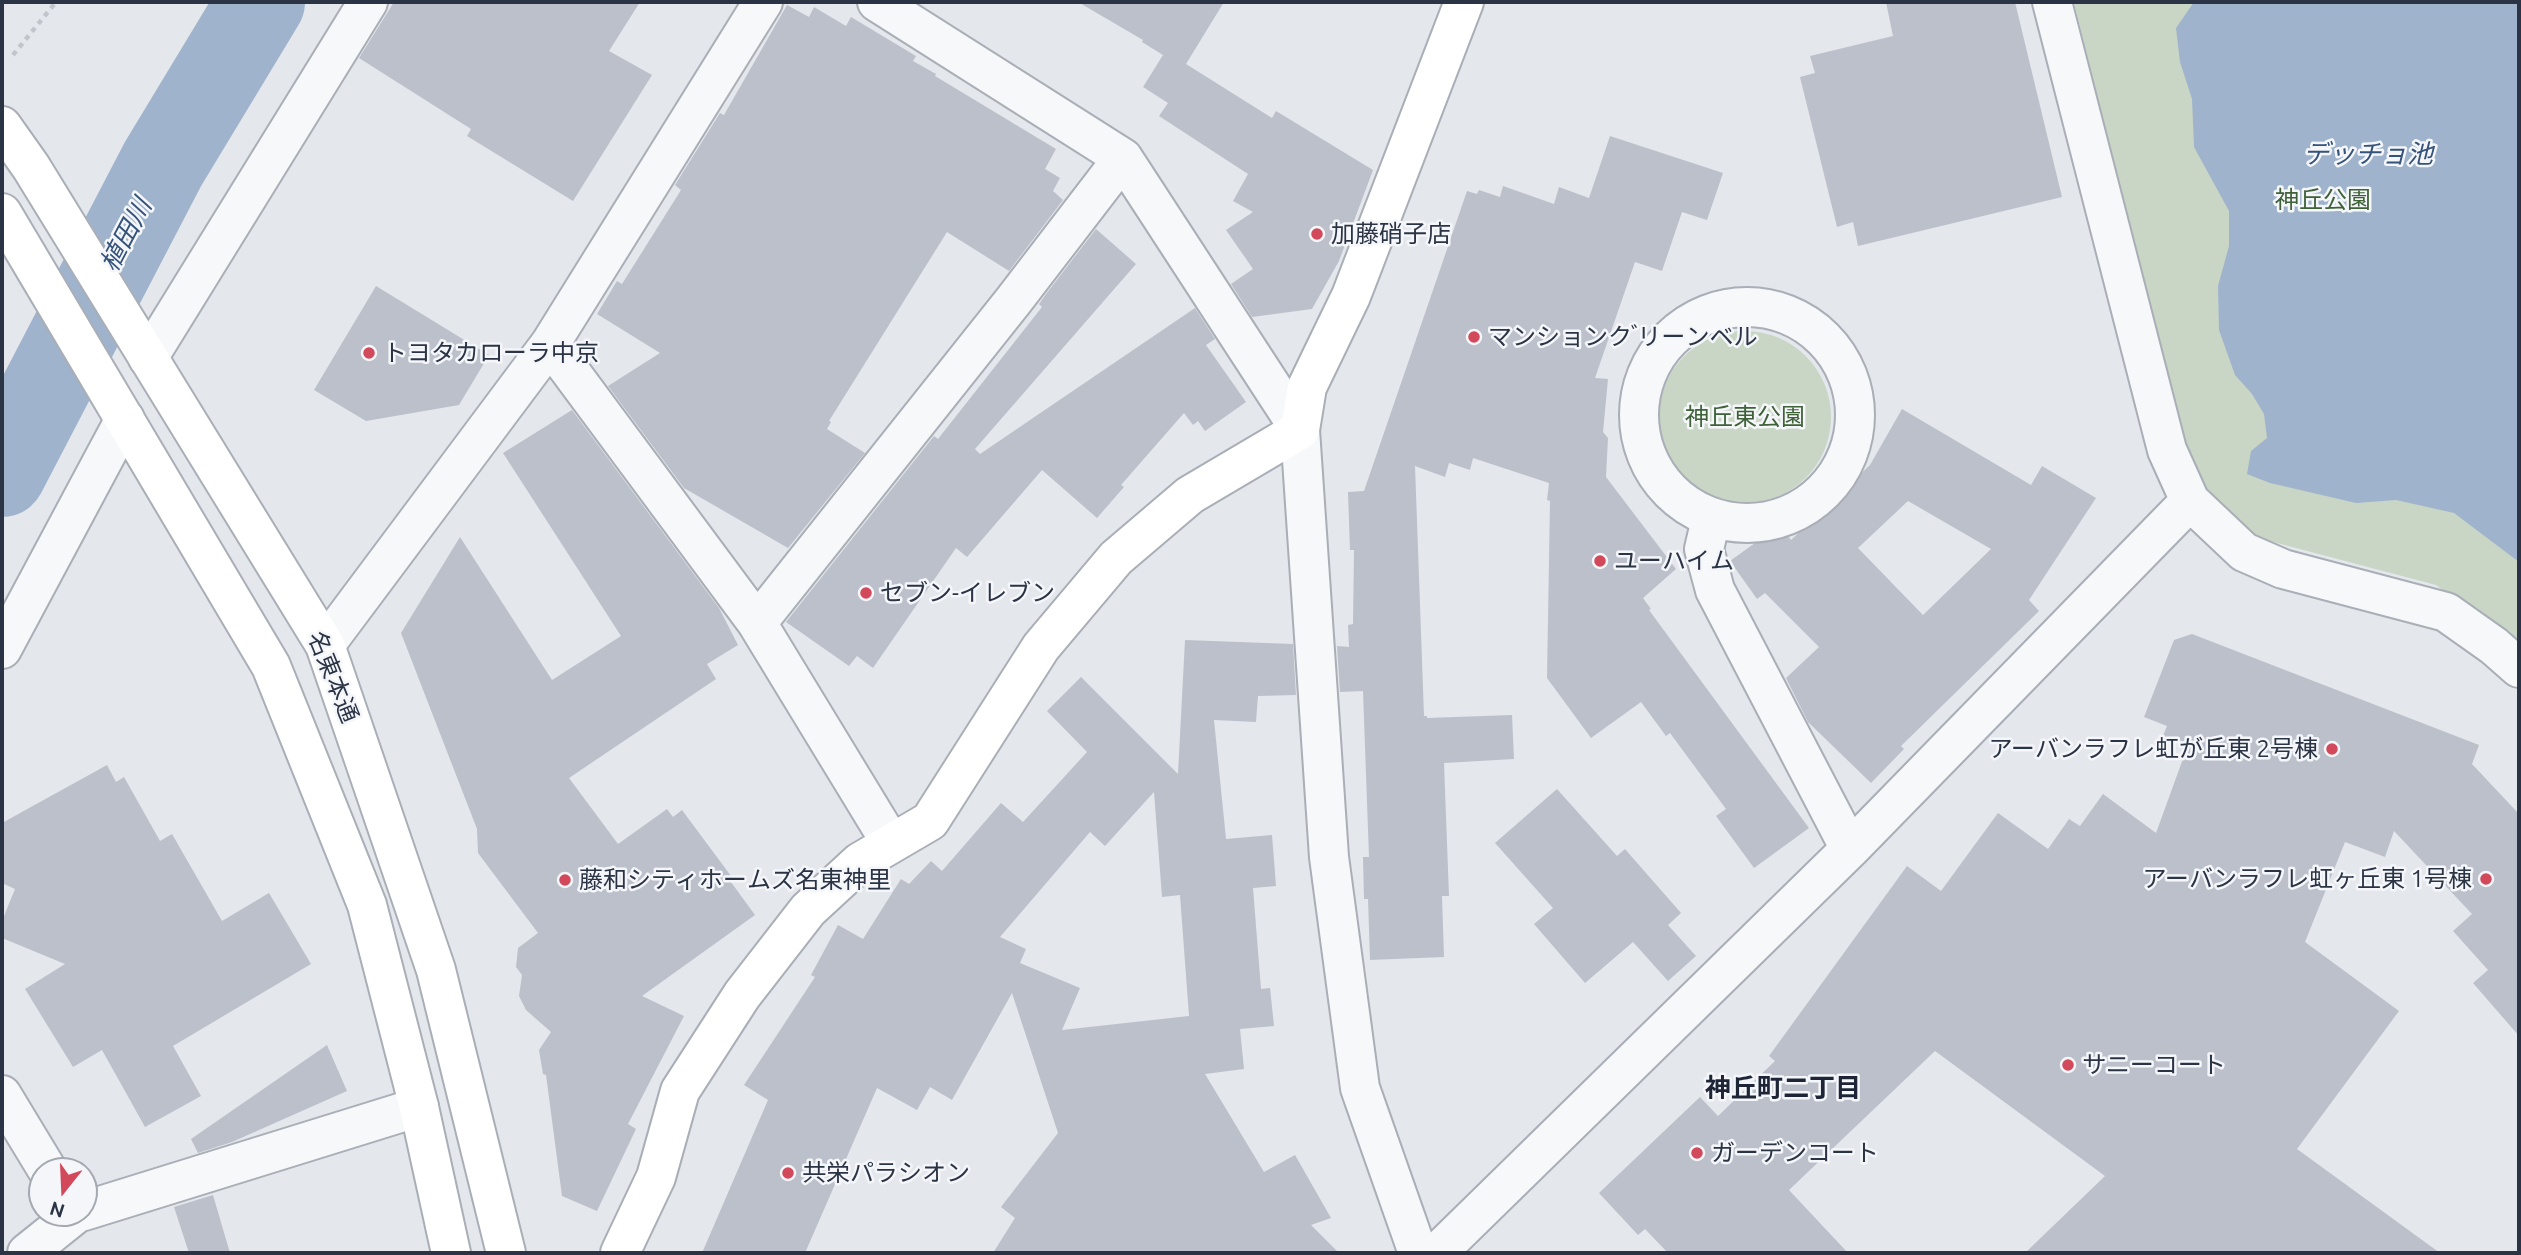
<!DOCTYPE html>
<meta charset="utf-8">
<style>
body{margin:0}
#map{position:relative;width:2521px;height:1255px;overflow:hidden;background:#e4e7ec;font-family:Ubuntu,sans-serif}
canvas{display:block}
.frame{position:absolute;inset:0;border:4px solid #2b3445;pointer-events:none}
.north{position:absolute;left:28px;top:1157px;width:70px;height:70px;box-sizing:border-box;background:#f4f6f9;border:2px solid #a4a8b1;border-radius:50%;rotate:198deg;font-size:19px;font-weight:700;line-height:28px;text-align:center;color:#2b3445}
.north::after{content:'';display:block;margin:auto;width:24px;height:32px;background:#d1495b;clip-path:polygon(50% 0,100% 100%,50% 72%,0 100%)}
</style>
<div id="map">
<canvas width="2521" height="1255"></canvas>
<div class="frame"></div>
<div class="north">N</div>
</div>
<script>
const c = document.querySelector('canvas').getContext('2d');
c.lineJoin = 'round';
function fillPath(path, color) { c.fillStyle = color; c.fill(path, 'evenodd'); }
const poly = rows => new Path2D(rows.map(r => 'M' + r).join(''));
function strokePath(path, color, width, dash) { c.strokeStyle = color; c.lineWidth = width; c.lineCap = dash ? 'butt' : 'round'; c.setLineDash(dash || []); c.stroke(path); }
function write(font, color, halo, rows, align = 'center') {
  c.font = font + ' Ubuntu,"Noto Sans JP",sans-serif'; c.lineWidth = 5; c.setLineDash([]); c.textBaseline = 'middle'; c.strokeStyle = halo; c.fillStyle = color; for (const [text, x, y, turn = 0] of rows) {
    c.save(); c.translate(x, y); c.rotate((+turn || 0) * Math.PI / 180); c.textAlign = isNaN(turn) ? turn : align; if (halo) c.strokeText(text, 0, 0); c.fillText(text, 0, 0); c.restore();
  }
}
fillPath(poly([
 [2074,2,2519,2,2519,647,2436,585,2243,534,2188,472],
 '1659 417a86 86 0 1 1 172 0a86 86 0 1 1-172 0Z'
]), '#c9d6c5');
fillPath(poly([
 [2194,2,2519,2,2519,562,2454,513,2396,500,2356,503,2270,483,2247,474,2251,451,2267,438,2264,414,2252,394,2235,375,2219,330,2218,286,2229,246,2229,211,2194,147,2192,99,2180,62,2176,28]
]), '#9fb4cc');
strokePath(poly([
 [2,473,163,164,261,2]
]), '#9fb4cc', 88);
fillPath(poly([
 [394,2,640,2,609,51,652,75,573,201,467,136,471,129,359,58],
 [1078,2,1224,2,1186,64,1272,118,1276,111,1373,170,1339,261,1312,309,1252,317,1231,284,1253,269,1226,230,1253,212,1233,201,1248,174,1159,116,1168,103,1143,87,1163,55,1142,42,1143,40],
 [1886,2,2015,2,2062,197,1858,246,1853,222,1837,227,1800,77,1815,73,1810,56,1893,36],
 [787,5,809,17,814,7,846,26,851,17,916,56,913,61,936,74,935,76,1056,149,1045,169,1060,178,1053,191,1063,200,1009,271,947,232,829,421,831,422,827,429,865,453,788,548,684,488,608,386,660,353,597,314,617,281,622,284,681,190,675,185,720,113,724,115],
 [1610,136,1723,173,1707,220,1682,212,1662,271,1635,262,1595,378,1608,379,1603,432,1608,438,1606,477,1676,569,1643,598,1651,609,1649,610,1809,828,1754,868,1716,816,1726,809,1670,733,1666,736,1641,702,1591,738,1547,678,1550,501,1547,500,1549,483,1473,458,1470,470,1449,463,1445,477,1415,466,1424,716,1427,716,1427,718,1512,715,1514,759,1444,763,1449,896,1442,896,1444,957,1370,960,1368,899,1364,899,1363,857,1369,857,1363,691,1340,692,1337,646,1349,647,1348,625,1353,624,1354,550,1350,550,1348,492,1364,491,1467,191,1477,194,1479,190,1500,197,1503,186,1554,204,1559,187,1589,198],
 [1096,229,1136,264,975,449,980,454,1195,308,1215,339,1206,345,1246,402,1205,431,1198,421,1193,425,1184,413,1121,485,1124,487,1097,518,1042,470,967,557,956,548,873,668,857,656,849,666,786,622,934,436,938,439,1042,307,1039,304,1046,294],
 [376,286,489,355,459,405,366,421,314,390],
 [1902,409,2031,485,2042,466,2096,498,2029,600,2039,611,1901,746,1904,749,1871,783,1808,722,1786,678,1819,647,1765,593,1757,599,1730,561,1780,525,1791,540,1870,465],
 [1908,501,1991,549,1923,615,1858,548],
 [572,410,719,608,738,645,707,664,716,679,569,778,618,844,667,809,673,817,682,810,731,876,728,878,755,915,642,996,684,1016,628,1124,636,1129,597,1211,562,1196,546,1075,543,1074,539,1050,551,1032,526,1010,519,996,522,975,516,967,518,948,538,933,478,853,477,829,401,633,460,537,552,680,621,636,503,453],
 [2192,634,2479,745,2472,764,2519,814,2519,1036,2473,983,2488,970,2453,931,2472,914,2394,831,2385,857,2345,842,2305,942,2399,1011,2297,1149,2440,1253,2025,1253,2105,1176,1935,1051,1789,1190,1848,1253,1668,1253,1645,1229,1638,1235,1599,1193,1700,1097,1718,1116,1775,1061,1769,1056,1907,866,1941,891,1998,813,2048,849,2069,819,2080,826,2103,794,2156,833,2188,745,2163,736,2167,726,2144,717,2174,640],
 [1185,640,1293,644,1296,695,1258,696,1256,722,1214,720,1226,839,1272,835,1276,886,1253,888,1261,989,1270,988,1274,1026,1240,1029,1244,1069,1205,1074,1264,1172,1295,1155,1331,1218,1311,1225,1339,1253,993,1253,1015,1218,1001,1207,1058,1133,1012,993,952,1100,930,1087,917,1110,877,1088,805,1253,702,1253,768,1100,744,1085,815,977,811,975,838,925,863,939,901,879,909,884,931,861,942,871,1001,803,1023,822,1087,752,1047,711,1081,677,1178,774],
 [1154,792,1162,897,1180,895,1189,1016,1062,1030,1080,988,1020,963,1026,949,1000,937,1090,832,1105,846],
 [107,765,116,782,124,777,160,841,172,834,222,921,269,893,311,964,173,1046,201,1096,145,1127,102,1050,73,1067,25,989,65,964,2,938,2,921,15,889,2,883,2,823],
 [1557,789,1617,856,1625,849,1681,913,1668,925,1696,956,1668,981,1633,942,1585,983,1534,924,1553,908,1495,843],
 [327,1045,347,1091,232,1142,198,1153,191,1139],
 [213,1195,230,1253,189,1253,174,1207]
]), '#bbc0ca');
const street = poly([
 [877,2,1123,158,1300,430,1329,857,1360,1088,1418,1253],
 [2052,2,2167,450,2190,501,2244,552,2283,569,2446,612,2494,646,2519,668],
 '1639 415a108 108 0 1 1 216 0a108 108 0 1 1-216 0Z',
 [550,344,757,623,891,843],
 [148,358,368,2],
 [1711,519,1704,549,1715,590,1850,849],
 [757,623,1014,300,1123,158],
 [325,645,550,344,763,2],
 [2,649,125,419],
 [2,1095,48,1171],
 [84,1211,419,1107],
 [27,1253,77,1213],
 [1437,1253,1850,849,2190,501]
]);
const secondary = poly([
 [2,126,31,167,325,645,436,970,506,1253],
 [2,213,271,666,367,905,419,1107,451,1253],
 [620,1253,656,1177,680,1091,742,995,808,910,860,862,930,821,1041,647,1116,558,1190,495,1300,430,1307,387,1351,296,1464,2]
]);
strokePath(street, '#a9aeb7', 42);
strokePath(secondary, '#a9aeb7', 42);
strokePath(poly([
 [13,55,56,2]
]), '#c2c5cb', 4.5, [5, 5]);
strokePath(street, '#f7f8fa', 38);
strokePath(secondary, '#fff', 38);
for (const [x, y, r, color] of [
 [1317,234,7,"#d1495b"],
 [1474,337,7,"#d1495b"],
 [369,353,7,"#d1495b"],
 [1600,561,7,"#d1495b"],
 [866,593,7,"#d1495b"],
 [2332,749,7,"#d1495b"],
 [2486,879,7,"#d1495b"],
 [565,880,7,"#d1495b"],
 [2068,1065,7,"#d1495b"],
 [1697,1153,7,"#d1495b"],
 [788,1173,7,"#d1495b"]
]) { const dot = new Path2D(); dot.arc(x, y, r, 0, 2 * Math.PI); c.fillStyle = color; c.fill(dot); strokePath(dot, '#f4f6f9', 2.5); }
write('24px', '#3f6138', '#f4f6f9', [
 ["神丘公園",2323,200],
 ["神丘東公園",1745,417]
]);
write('24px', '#2b3445', '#f4f6f9', [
 ["加藤硝子店",1331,234],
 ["マンションク ゙リーンベル",1488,337],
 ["トヨタカローラ中京",383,353],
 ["ユーハイム",1614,561],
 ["セブン-イレブン",880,593],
 ["アーバンラフレ虹が丘東 2号棟",2318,749,"right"],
 ["アーバンラフレ虹ヶ丘東 1号棟",2472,879,"right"],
 ["藤和シティホームズ名東神里",579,880],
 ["サニーコート",2082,1065],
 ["ガーデンコート",1711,1153],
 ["共栄パラシオン",802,1173]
], 'left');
write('24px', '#2b3445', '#f4f6f9', [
 ["名東本通",333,677,68]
]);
write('italic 26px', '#34527a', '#f4f6f9', [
 ["デッチョ池",2368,154],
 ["植田川",126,235,-62]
]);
write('bold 26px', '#1d2536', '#f4f6f9', [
 ["神丘町二丁目",1783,1088]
]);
</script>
